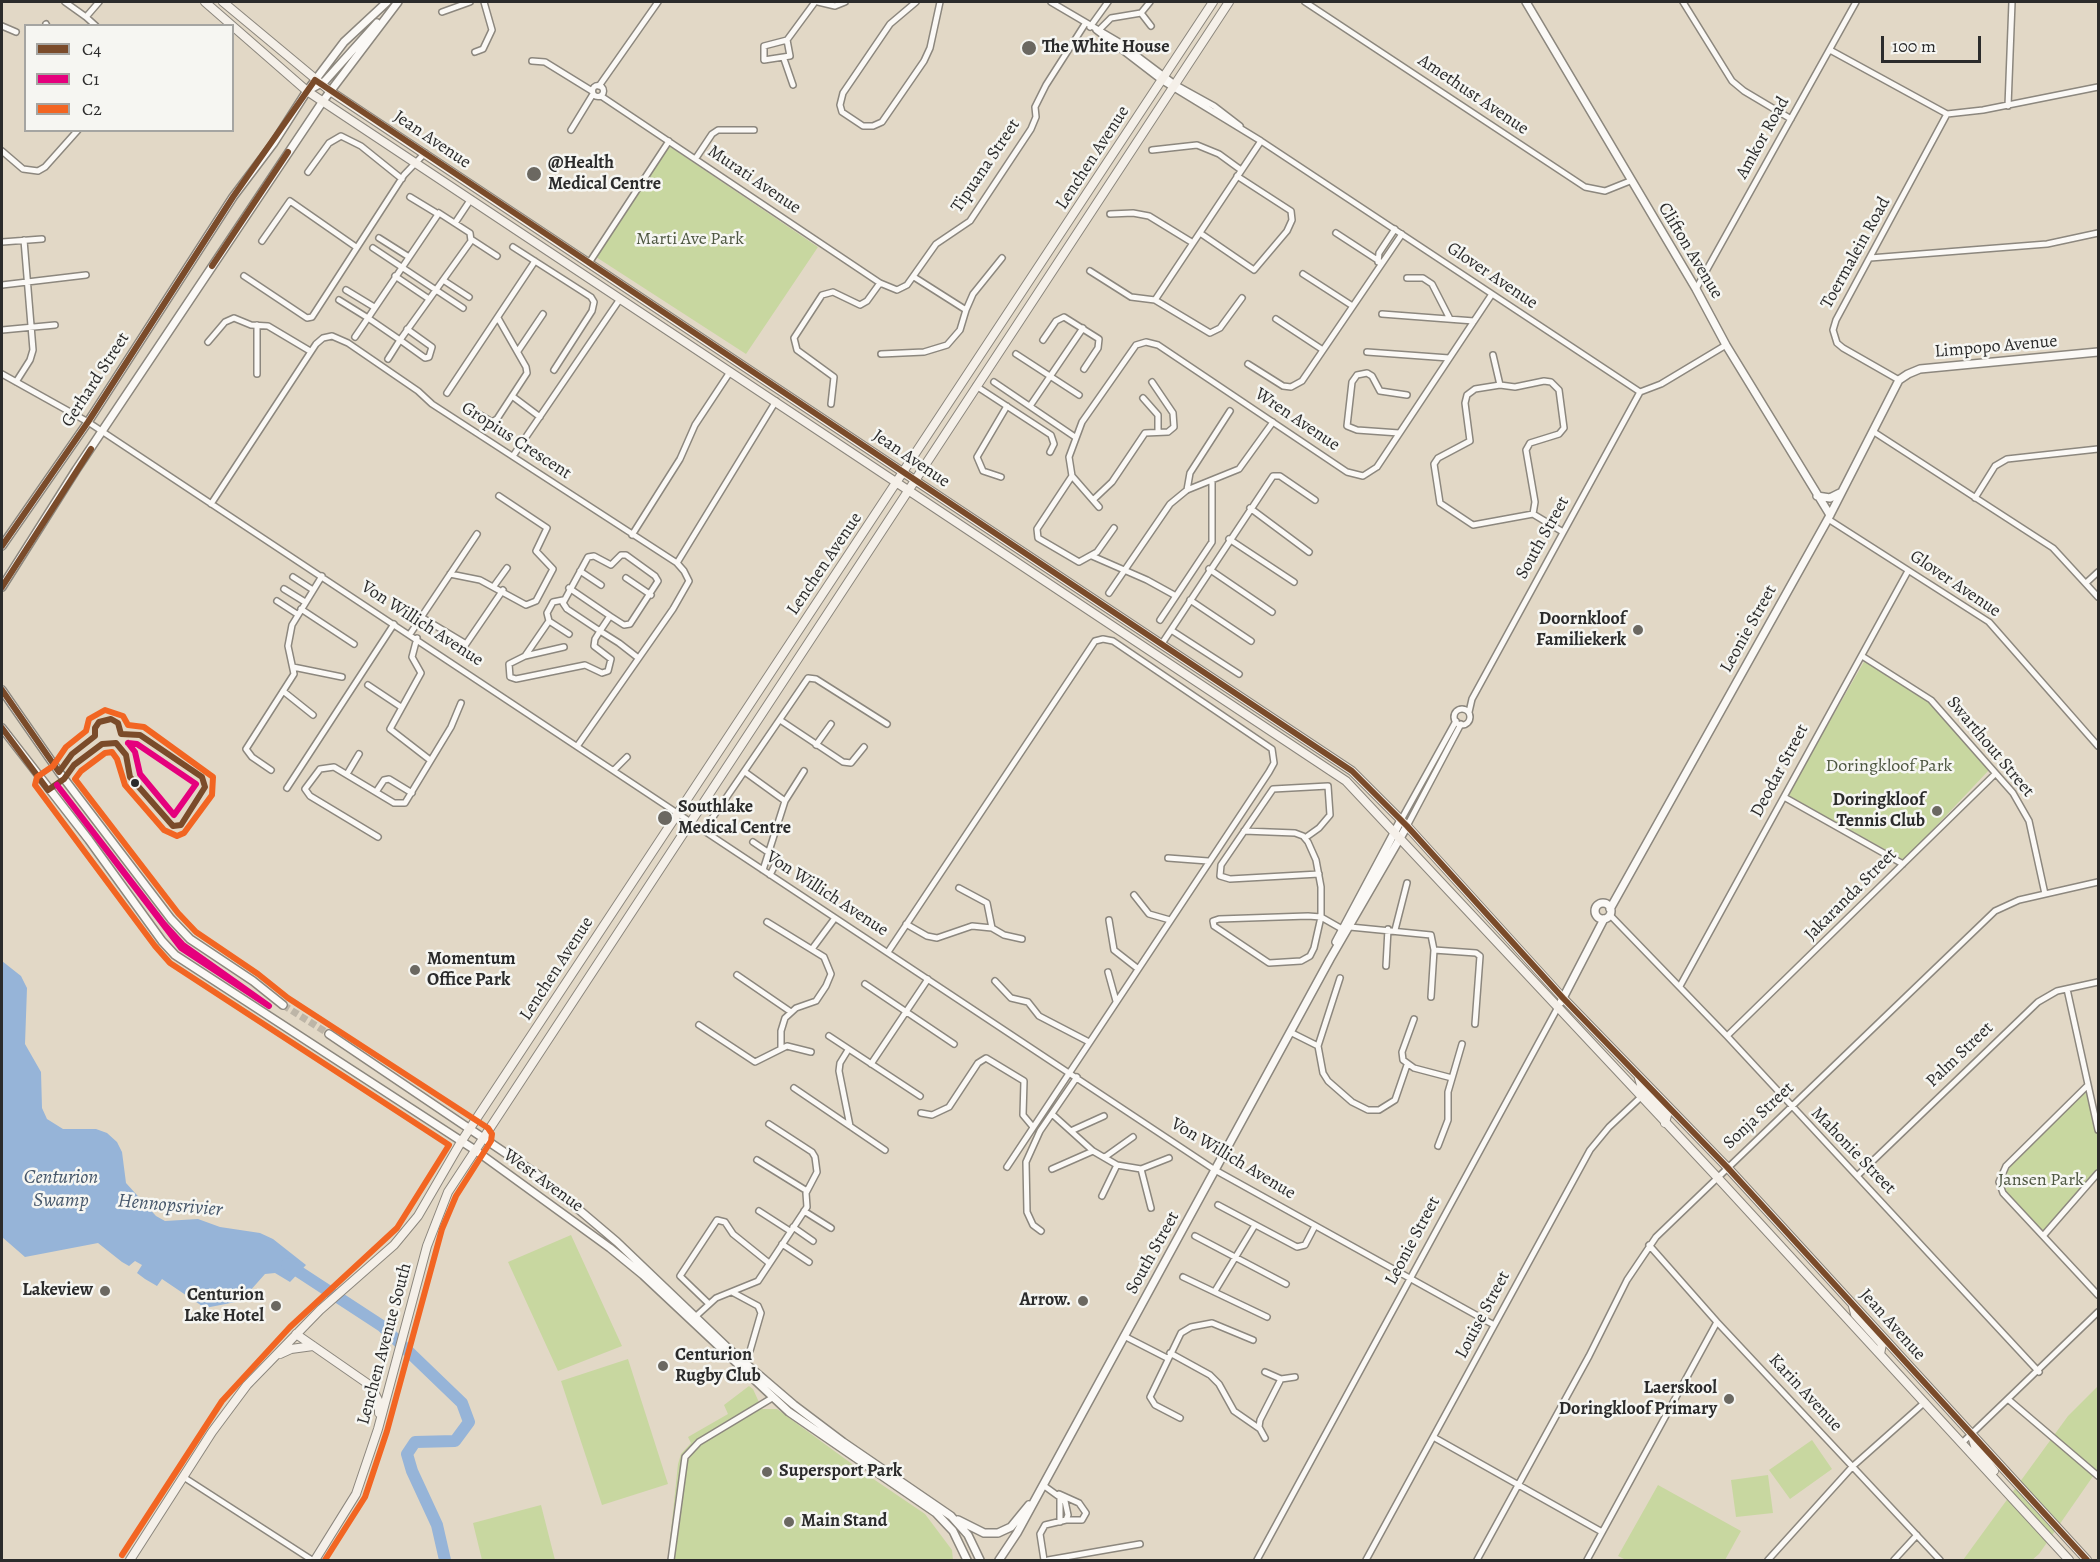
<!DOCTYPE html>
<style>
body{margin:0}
#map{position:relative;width:2100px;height:1562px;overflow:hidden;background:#e2d8c6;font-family:Alegreya,serif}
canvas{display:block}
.frame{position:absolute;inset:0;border:3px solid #2b2b2b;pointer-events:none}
.legend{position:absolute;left:24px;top:24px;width:210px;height:108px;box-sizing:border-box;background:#f6f6f2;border:2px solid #a5a5a2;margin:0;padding:8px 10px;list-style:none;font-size:18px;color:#2b2b2b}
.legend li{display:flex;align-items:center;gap:12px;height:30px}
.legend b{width:30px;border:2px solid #a5a5a2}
.scale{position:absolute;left:1881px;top:36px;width:100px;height:27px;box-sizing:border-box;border:3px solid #2b2b2b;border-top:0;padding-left:8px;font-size:18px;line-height:21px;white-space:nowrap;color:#2b2b2b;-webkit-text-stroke:4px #f6f6f2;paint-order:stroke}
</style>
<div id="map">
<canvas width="2100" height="1562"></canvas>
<div class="frame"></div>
<ul class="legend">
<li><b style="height:8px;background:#7a4b2a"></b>C4</li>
<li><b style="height:8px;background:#e5007d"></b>C1</li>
<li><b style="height:8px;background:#f26522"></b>C2</li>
</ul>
<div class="scale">100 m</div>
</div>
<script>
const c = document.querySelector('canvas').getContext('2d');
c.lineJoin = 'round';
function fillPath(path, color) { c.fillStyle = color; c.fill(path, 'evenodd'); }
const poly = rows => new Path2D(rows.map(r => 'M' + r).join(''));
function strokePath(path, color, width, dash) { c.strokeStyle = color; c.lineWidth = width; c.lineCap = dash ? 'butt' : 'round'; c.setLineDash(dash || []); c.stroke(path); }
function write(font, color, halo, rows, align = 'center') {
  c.font = font + ' Alegreya,serif'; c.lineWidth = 5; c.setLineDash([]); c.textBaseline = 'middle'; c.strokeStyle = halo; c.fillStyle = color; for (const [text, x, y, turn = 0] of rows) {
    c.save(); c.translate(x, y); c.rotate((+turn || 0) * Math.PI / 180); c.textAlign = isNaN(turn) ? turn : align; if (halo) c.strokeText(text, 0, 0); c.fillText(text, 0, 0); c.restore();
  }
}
fillPath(poly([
 [669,146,818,247,746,354,596,257],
 [1865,660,1930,701,1990,769,1904,860,1787,795],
 [2086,1090,2098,1136,2098,1168,2042,1233,1998,1186,1999,1171],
 [571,1235,622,1346,558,1371,508,1262],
 [628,1359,668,1484,602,1505,561,1381],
 [749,1386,753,1389,762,1409,777,1409,852,1464,853,1470,866,1474,925,1514,952,1550,953,1560,668,1560,678,1464,681,1454,691,1443,688,1437,728,1414,724,1405],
 [2098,1386,2098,1469,2039,1554,2032,1560,1963,1560,2068,1416],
 [1812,1440,1832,1469,1790,1499,1769,1470],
 [1768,1475,1773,1513,1736,1517,1731,1480],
 [1658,1485,1741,1531,1725,1560,1626,1560,1618,1556],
 [541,1505,555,1560,482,1560,473,1523]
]), '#c8d7a0');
fillPath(poly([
 [2,961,21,976,27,988,25,1044,41,1072,42,1108,47,1119,63,1129,96,1129,107,1133,117,1142,122,1152,126,1183,156,1216,165,1221,198,1219,220,1227,260,1233,273,1239,306,1265,290,1282,275,1273,265,1274,241,1301,205,1308,162,1279,157,1286,145,1279,137,1273,142,1265,135,1261,129,1266,122,1262,98,1243,25,1257,2,1237]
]), '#96b4d8');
strokePath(poly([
 [287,1264,382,1326,462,1403,469,1422,455,1441,415,1442,407,1454,412,1471,437,1525,445,1560]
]), '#96b4d8', 12);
strokePath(poly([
 [283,1005,329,1034]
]), '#bdb5a7', 7, [7, 3.5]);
const minor = poly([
 [65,2,86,17,99,2],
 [818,2,835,6,845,2],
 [916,2,890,24,843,93,840,105,842,112,863,126,873,126,882,122,924,61,930,48,940,2],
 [1051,2,1119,42,1176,85,1214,106,1240,126],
 [1305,2,1585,187,1605,191,1630,181],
 [1683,2,1732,81,1744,91,1791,119],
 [442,12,470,2],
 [1141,13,1151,26],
 [86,17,96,26],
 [46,24,47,26],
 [2,26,16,32],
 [1090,27,1108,2],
 [1096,30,1161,80,1261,141,1640,392,1661,384,1726,345],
 [1098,31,1111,18,1141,13,1150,2],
 [787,40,790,56,764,60,764,46,787,40,815,2],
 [1830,50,1947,114,1983,110,2098,87],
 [475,52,483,49,492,30,484,2],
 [784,59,793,85],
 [532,61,545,62,592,91],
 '592.5 91a5.5 5.5 0 1 1 11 0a5.5 5.5 0 1 1-11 0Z',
 [599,86,658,2],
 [601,96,880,283,897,290,907,285,936,244,970,221,1031,129,1036,117,1035,107,1046,85,1085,24],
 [2008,106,2012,2],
 [571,130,593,94],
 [1152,150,1197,145,1219,154,1241,170],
 [2,151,23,169,38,171,45,167,78,130],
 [696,158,712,134,718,130,754,130],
 [308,172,329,143,341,136,361,146,402,179],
 [410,197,438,214],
 [439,213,470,233,471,241,400,340,368,318,439,213],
 [1110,214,1133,213,1149,216,1193,243],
 [455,223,471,199],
 [1200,233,1254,270,1287,231,1292,220,1291,211,1237,176],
 [1336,233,1382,263],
 [379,238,409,257],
 [471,239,497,256],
 [262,241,290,201,356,247],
 [2,242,42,239],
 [513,247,591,297,594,302,592,311,554,370],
 [373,248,463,308],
 [1870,258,2047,244,2098,233],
 [1378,262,1379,253,1395,229],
 [589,263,669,141],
 [1090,271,1131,297,1155,300],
 [1303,274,1351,305],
 [244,276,307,318,312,317,404,175,425,153],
 [395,276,429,299],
 [914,277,966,310,973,294,1002,258],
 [1407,278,1423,278,1432,284,1450,319],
 [443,280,469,297],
 [2,285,86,275],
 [1696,289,1856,2],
 [346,290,374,307],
 [339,300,368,318,355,337],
 [1155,300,1261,141],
 [1155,300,1210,333,1220,328,1242,298],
 [1382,314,1474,321],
 [1276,319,1323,350],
 [2,330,55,325],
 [1043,340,1056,321,1064,317,1099,339,1098,348,1084,369],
 [208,342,225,322,234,318,251,325,268,326,310,351],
 [518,351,543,314],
 [1367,352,1449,358],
 [881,354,924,352,947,345,960,330,966,310],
 [1016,354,1079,395],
 [1493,355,1500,385],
 [388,359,400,340,425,358,429,357,432,347,407,329],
 [1248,364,1283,386,1291,387,1302,381,1402,234],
 [2,374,88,422,1215,1170,1494,1325],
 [257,374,257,325],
 [1899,380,1843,348,1837,343,1833,330,1836,320,1947,114],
 [16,382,30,360,33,350,24,240],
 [994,382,1075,437],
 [976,386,1051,435,1054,444,1050,452],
 [447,393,535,261],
 [512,396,540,417],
 [1143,398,1158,415,1158,432],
 [831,404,834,377,797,350,794,338,822,295,833,292,860,305,867,301,880,283],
 [1030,406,1083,328],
 [467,407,492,422,497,419,527,373,526,367,498,318],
 [1874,432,2053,548,2098,597],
 [1399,433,1357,430,1347,426,1352,382,1357,375,1367,373,1372,376,1380,391,1407,395],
 [513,456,620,299],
 [1072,476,1037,529,1038,538,1079,562,1097,552,1114,528],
 [1001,477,983,471,977,457,1007,406],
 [1187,490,1190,473,1230,411],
 [1975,498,1995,466,2007,459,2098,449],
 [1093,500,1112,482,1145,433,1168,432,1174,427,1173,413,1152,382],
 [211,504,316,344,323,338,332,336,348,343,418,391,432,404,677,563,684,571,689,581,673,609,578,745],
 [1099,507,1072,476,1069,457,1082,422,1136,345,1146,342,1158,345,1347,472,1363,476,1377,467,1492,294],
 [1250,508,1309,552],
 [1533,514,1535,502,1526,450,1530,443,1559,434,1564,428,1559,390,1551,382,1544,381,1515,387,1500,385,1475,389,1467,395,1465,403,1470,441,1438,458,1434,464,1440,503,1473,525,1533,514,1563,532],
 [1828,519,1989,622,2098,746],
 [632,535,680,459,695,425,730,372],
 [1229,539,1294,582],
 [1092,556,1147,580,1176,596],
 [677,563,776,401],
 [1209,569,1272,612],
 [580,571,601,585],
 [450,574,480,580,526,605,536,601,553,569,536,551,547,528,499,496],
 [293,577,313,590],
 [626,578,651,595],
 [2086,583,2098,572],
 [494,586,507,568],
 [569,588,610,616],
 [284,589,305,602],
 [1109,593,1170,504,1187,490,1239,469,1273,422],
 [1190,600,1251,641],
 [277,601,297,614],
 [301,609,354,644],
 [421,617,466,644,503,590],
 [1160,620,1212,542,1212,481],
 [549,621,547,613,553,602,563,600],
 [1171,630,1239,674],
 [410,634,477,534],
 [569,634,549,621,525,656,509,664,510,677,516,679,585,665,602,673,608,671,611,659,594,646,595,639,600,631,610,616,624,625,630,624,658,581,655,576,626,555,621,555,611,565,594,556,588,557,563,603,567,609,600,631,619,643,637,657],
 [417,638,412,657,421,673,390,729,430,760],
 [1161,645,1273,476,1280,476,1315,500],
 [525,656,564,647],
 [1862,656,1931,700,2013,793,2029,821,2045,894],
 [293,667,342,677],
 [368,685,401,707],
 [283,691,313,715],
 '1454 717a8 8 0 1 1 16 0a8 8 0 1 1-16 0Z',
 [1469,712,1472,699,1640,392],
 [780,720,843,762,851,763,864,747],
 [816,745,831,724],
 [271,770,252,757,246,749,294,674,288,646,292,625,322,576],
 [614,770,627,757],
 [745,772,785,801],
 [347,774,359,754],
 [287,788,394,624],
 [376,792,384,780,389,779,412,793],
 [1784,797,1903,864],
 [711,820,808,678,816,679,887,724],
 [1401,820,1456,721],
 [1407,826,1461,724],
 [1244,831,1295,833,1303,836,1308,842,1316,860,1321,887,1321,917,1314,948,1310,956,1301,961,1269,963,1214,926,1213,921,1219,919,1308,916,1321,917,1342,929],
 [378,837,310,796,305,789,320,769,334,767,394,803,405,803,451,727,461,703],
 [1305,838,1319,828,1330,815,1328,786,1273,789,1221,865,1220,876,1230,879,1319,874],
 [753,842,778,859,770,875],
 [1168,858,1208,861],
 [763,870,785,801,804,771],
 [959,888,987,903,992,928],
 [1134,895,1149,914,1170,920],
 [1610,915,1727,1036,2039,1372],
 [1109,920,1114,950,1137,968],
 [767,922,824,957,831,974,826,986,816,1001,796,1008,785,1018,781,1031,781,1047],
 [906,924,927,936,937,938,972,926,992,928,1004,935,1022,939],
 [1350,927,1431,935,1434,950,1431,997],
 [1395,930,1407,883],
 [812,949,835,918],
 [1434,950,1476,953,1480,956,1475,1024],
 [888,952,1095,641,1103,639,1113,641,1272,749,1274,763,1269,772,1007,1167],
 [1386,966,1388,929],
 [1108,972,1116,1001],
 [737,975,791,1012],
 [1340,978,1318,1046,1323,1073,1328,1081,1352,1102,1368,1110,1379,1110,1395,1100,1407,1065],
 [995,981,1011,998,1028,1002,1039,1016,1089,1042],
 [865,984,954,1044],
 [1680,986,1908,571],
 [2067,989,2098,1130],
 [1414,1019,1402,1052,1403,1060,1414,1068,1452,1078],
 [699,1025,755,1062,787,1046,811,1052],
 [1290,1032,1318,1046],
 [829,1036,920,1096],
 [1727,1036,1995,774],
 [848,1050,840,1063,839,1071,850,1126],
 [871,1064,928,979],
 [2088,1085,2006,1166,1999,1182,2003,1193,2098,1295],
 [794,1088,885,1150],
 [921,1113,932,1115,949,1107,978,1063,986,1058,1024,1081,1023,1115,1033,1127],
 [1052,1114,1093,1151,1117,1165,1141,1169,1151,1208],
 [1073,1130,1104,1116],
 [1438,1146,1448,1120,1448,1092,1462,1044],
 [1105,1157,1133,1137],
 [757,1160,807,1191],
 [1052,1169,1093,1151],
 [1141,1169,1169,1158],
 [1857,1176,2038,1002,2057,991,2098,982],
 [1102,1196,1117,1165],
 [1218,1205,1297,1247,1305,1245,1315,1226],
 [759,1211,790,1231],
 [804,1211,831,1228],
 [793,1227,813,1241],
 [1041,1231,1033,1225,1027,1212,1026,1162,1040,1131,1077,1077],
 [1195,1236,1286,1284],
 [2043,1236,2098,1173],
 [782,1244,809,1262],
 [1649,1245,1717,1322,1940,1560],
 [1183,1277,1267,1317],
 [1215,1291,1255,1225],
 [732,1292,758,1306,761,1313,750,1351,740,1362],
 [708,1303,680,1276,717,1220,725,1222,733,1234,769,1263],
 [694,1318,716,1298,758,1281,807,1207,806,1193,817,1172,815,1157,812,1152,769,1124],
 [1124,1336,1167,1358],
 [1170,1353,1210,1375,1219,1384,1234,1411,1260,1429],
 [1265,1372,1281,1379],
 [2009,1400,2098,1476],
 [1180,1418,1155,1405,1150,1397,1181,1333,1191,1327,1212,1323,1253,1340],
 [1265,1438,1259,1427,1260,1420,1281,1379,1295,1377],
 [1435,1438,1602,1532],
 [1962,1443,2098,1312],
 [185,1478,312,1560],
 [1043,1485,1065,1501,1068,1515,1066,1520,1045,1525,1040,1534,1044,1560],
 [1059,1494,1079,1503,1086,1513,1082,1520,1066,1520],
 [1060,1497,1060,1522],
 [671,1560,685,1457,699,1442,772,1398],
 [1048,1560,1140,1544],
 [1257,1560,1557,1009],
 [1366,1560,1590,1150,1609,1127,1642,1096],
 [1477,1560,1589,1356,1627,1280,1656,1237,1995,911,2019,900,2098,882],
 [1587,1560,1717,1322],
 [1768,1560,1853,1466,1925,1402],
 [1894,1560,1917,1535]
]);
const tertiary = poly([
 [1526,2,1696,289,1726,345,1830,515],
 [307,91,325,81,377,23],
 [1817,496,1830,498,1840,493],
 [2,546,88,422,233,197,273,144,307,91,344,42,387,2],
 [2,587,76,470,323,101,398,2],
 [2,690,59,772,171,919,190,939,253,981,283,1005],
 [2,728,89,840,162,941,175,955,475,1150,610,1248,643,1275,789,1412,936,1513,953,1531,967,1560],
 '1595 911a8 8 0 1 1 16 0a8 8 0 1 1-16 0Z',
 [1610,909,1828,519,1899,380,1908,374,1920,369,2098,352],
 [1336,942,1401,820],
 [1561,1002,1604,919],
 [329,1034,538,1175,617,1242,731,1351,794,1405,843,1442,951,1516,968,1535,980,1560],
 [958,1520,984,1533,998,1533,1011,1527,1029,1505],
 [999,1560,1017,1533,1330,959,1407,826]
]);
const secondary = poly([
 [205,2,307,91,1346,781,1717,1177,2069,1560],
 [223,2,330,91,1352,771,1407,826,1563,998,1727,1167,2087,1560],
 [1639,1078,1642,1088,1667,1115,1665,1123],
 [1853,1306,1855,1314,1882,1344,1880,1354],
 [296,1334,371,1386,379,1402,379,1413],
 [280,1354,291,1349,313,1346],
 [1972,1436,1976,1449,1994,1471],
 [130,1560,212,1432,247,1385,320,1310,394,1245,418,1216,461,1142,1213,2],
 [315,1560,356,1494,378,1429,427,1246,448,1192,1229,2]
]);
strokePath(minor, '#8c877e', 8);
strokePath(tertiary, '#8c877e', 10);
strokePath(secondary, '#8c877e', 10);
strokePath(minor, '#fbf9f6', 5);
strokePath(tertiary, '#fbf9f6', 7);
strokePath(secondary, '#f5f0e9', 8);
strokePath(poly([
 [212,266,288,152],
 [2,546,88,422,233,197,315,80,1352,771,1407,826,1563,998,1727,1167,2087,1560],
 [2,587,91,449],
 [2,690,59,772,72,754,95,736,95,728,99,722,111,719,118,723,121,734,140,735,202,777,205,787,181,825,173,826,130,777,126,755,116,743,102,744,74,765,64,779,48,790,2,728]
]), '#7a4b2a', 6);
strokePath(poly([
 [128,743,137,744,196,784,174,815,140,774,135,752,128,743],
 [57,785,164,924,183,945,269,1006,181,948,57,785]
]), '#e5007d', 6);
strokePath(poly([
 [122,1555,222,1401,290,1327,397,1228,449,1145,170,963,155,946,35,785,37,777,53,766,66,747,86,731,89,719,105,710,123,716,128,725,144,727,213,777,212,795,184,833,177,836,164,830,125,785,117,759,112,752,105,753,81,771,75,779,178,913,196,932,258,974,288,998,488,1128,492,1134,491,1141,456,1196,442,1229,387,1431,365,1497,325,1560]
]), '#f26522', 6);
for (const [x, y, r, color] of [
 [1029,48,8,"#6b6861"],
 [534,174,8,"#6b6861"],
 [1638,630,6,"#6b6861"],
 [135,783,5,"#2b2b2b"],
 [1937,811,6,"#6b6861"],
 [665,818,8,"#6b6861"],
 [415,970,6,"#6b6861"],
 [105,1291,6,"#6b6861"],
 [1083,1301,6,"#6b6861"],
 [276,1306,6,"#6b6861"],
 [663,1366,6,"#6b6861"],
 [1729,1399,6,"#6b6861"],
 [767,1472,6,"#6b6861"],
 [789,1522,6,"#6b6861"]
]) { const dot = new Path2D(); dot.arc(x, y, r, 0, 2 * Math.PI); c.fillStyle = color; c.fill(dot); strokePath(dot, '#f6f6f2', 2); }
write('bold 18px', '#2b2b2b', '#f6f6f2', [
 ["The White House",1042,48],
 ["@Health",548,164],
 ["Medical Centre",548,185],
 ["Doornkloof",1626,620,"right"],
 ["Familiekerk",1626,641,"right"],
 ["Doringkloof",1925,801,"right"],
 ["Tennis Club",1925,822,"right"],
 ["Southlake",678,808],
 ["Medical Centre",678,829],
 ["Momentum",427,960],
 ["Office Park",427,981],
 ["Lakeview",93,1291,"right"],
 ["Centurion",264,1296,"right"],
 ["Lake Hotel",264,1317,"right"],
 ["Arrow.",1071,1301,"right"],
 ["Centurion",675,1356],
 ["Rugby Club",675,1377],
 ["Laerskool",1717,1389,"right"],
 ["Doringkloof Primary",1717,1410,"right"],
 ["Supersport Park",779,1472],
 ["Main Stand",801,1522]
], 'left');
write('18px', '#2b2b2b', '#f6f6f2', [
 ["Amethust Avenue",1473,95,34],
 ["Amkor Road",1763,138,-61],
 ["Jean Avenue",432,140,34],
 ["Lenchen Avenue",1093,158,-57],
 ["Tipuana Street",986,166,-56],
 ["Murati Avenue",754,180,34],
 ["Clifton Avenue",1690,251,59],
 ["Toermalein Road",1856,253,-61],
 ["Glover Avenue",1492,276,34],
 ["Limpopo Avenue",1996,347,-5],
 ["Gerhard Street",96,380,-57],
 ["Wren Avenue",1297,420,34],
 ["Gropius Crescent",516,441,33],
 ["Jean Avenue",911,459,34],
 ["South Street",1543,538,-61],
 ["Lenchen Avenue",825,564,-56],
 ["Glover Avenue",1955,584,34],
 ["Von Willich Avenue",422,624,33],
 ["Leonie Street",1749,629,-61],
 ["Swarthout Street",1990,747,50],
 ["Deodar Street",1780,771,-62],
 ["Von Willich Avenue",827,894,33],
 ["Jakaranda Street",1851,895,-45],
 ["Lenchen Avenue",557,969,-57],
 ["Palm Street",1960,1055,-44],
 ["Sonja Street",1759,1116,-43],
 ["Mahonie Street",1853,1151,46],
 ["Von Willich Avenue",1233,1159,31],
 ["West Avenue",543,1181,36],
 ["Leonie Street",1413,1241,-62],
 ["South Street",1153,1253,-61],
 ["Louise Street",1483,1315,-62],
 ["Jean Avenue",1892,1325,48],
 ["Lenchen Avenue South",385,1344,-75],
 ["Karin Avenue",1805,1393,47]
]);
write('18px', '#4d5640', '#f6f6f2', [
 ["Marti Ave Park",690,240],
 ["Doringkloof Park",1889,767],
 ["Jansen Park",2041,1181]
]);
write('italic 20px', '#45566a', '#f6f6f2', [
 ["Centurion",61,1178],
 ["Swamp",61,1201],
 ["Hennopsrivier",170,1206,5]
]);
</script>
